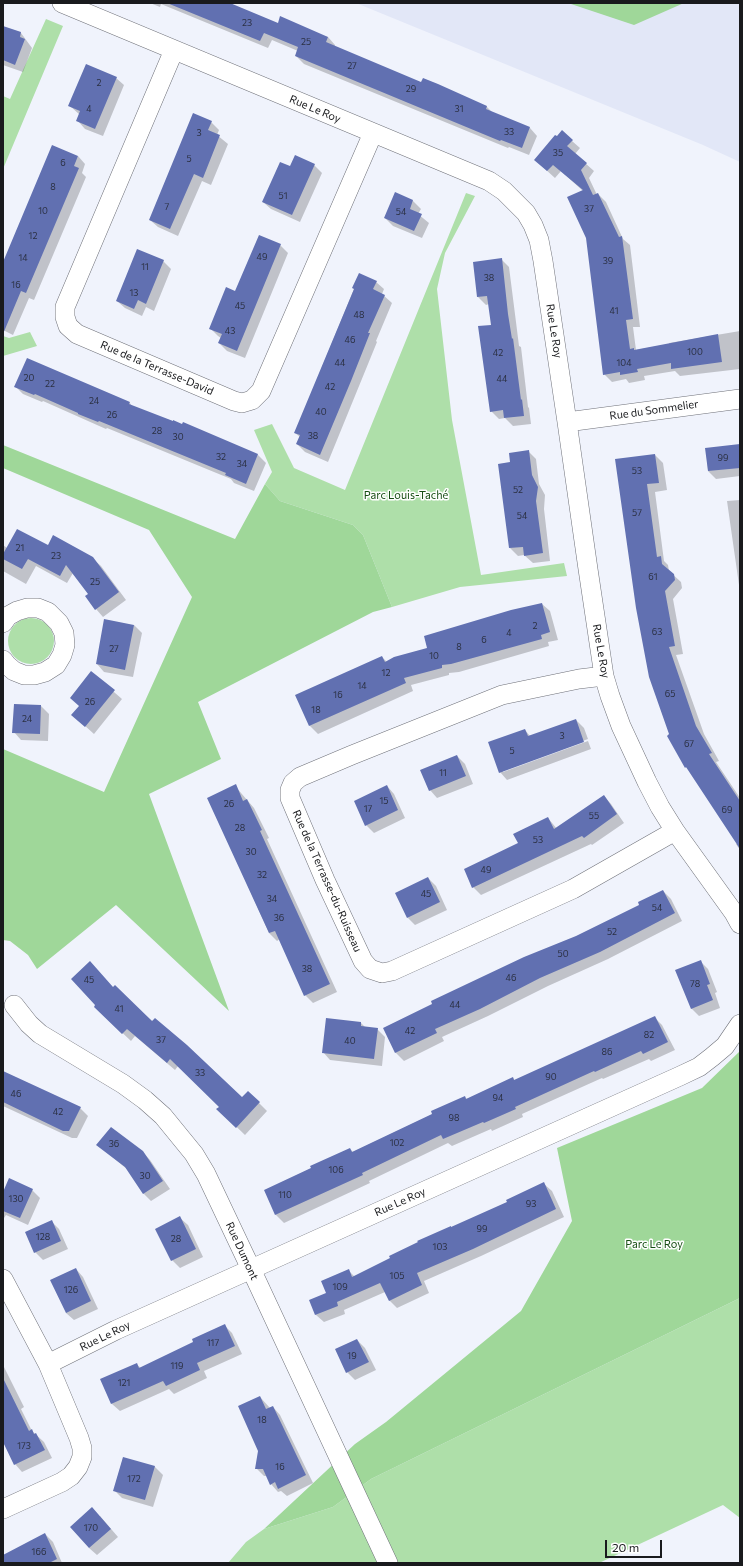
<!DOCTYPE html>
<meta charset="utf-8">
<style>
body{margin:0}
#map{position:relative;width:743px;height:1566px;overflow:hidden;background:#f0f3fc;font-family:Commissioner,sans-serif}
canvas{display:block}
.frame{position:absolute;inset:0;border:4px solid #191a1d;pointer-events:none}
.scale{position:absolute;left:605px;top:1540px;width:57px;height:18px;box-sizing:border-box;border:2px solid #191a1d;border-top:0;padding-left:5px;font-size:12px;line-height:14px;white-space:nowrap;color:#191a1d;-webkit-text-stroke:3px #fff;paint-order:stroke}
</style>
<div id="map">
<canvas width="743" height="1566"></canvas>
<div class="frame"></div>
<div class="scale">20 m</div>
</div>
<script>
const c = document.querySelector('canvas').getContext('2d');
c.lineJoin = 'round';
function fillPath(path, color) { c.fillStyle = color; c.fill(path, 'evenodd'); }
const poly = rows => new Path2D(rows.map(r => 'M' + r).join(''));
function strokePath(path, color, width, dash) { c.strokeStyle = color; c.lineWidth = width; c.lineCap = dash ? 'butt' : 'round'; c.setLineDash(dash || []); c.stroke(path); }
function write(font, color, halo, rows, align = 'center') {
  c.font = font + ' Commissioner,sans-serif'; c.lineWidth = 3; c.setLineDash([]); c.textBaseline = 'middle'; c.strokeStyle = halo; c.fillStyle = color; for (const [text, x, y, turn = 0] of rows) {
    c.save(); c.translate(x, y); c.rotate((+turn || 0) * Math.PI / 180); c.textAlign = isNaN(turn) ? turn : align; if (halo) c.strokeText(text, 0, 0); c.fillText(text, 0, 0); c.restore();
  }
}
fillPath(poly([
 [356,3,740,3,740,162,703,145]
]), '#e2e7f7');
fillPath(poly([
 [46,19,63,26,3,169,3,96,10,99],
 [466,193,475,196,445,253,437,289,452,420,481,575,564,563,567,576,460,587,392,607,363,535,353,525,280,501,265,484,272,472,254,430,272,424,294,468,345,490],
 [30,332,37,346,3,356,3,336,9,338],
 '8 641a23 23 0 1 1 46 0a23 23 0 1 1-46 0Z',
 [740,1298,740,1518,723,1505,599,1563,228,1563,246,1542,264,1529,333,1507,371,1479]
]), '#aedfa9');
fillPath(poly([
 [568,3,684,3,634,25],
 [3,445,235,539,265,484,280,501,353,525,363,535,392,607,373,612,198,702,221,759,149,794,229,1011,116,905,37,969,28,955,10,941,3,940,3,749,104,792,192,597,149,530,3,468],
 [740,1051,740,1298,371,1479,333,1507,264,1529,355,1444,386,1422,521,1311,572,1221,557,1148,702,1088]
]), '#9fd799');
fillPath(poly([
 [150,3,227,3,278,24,328,37,335,45,335,47,421,84,486,106,493,113,530,128,537,136,529,155,509,147,508,148,304,64,296,56,298,51,272,40,268,48,161,4,160,7],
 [3,27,21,33,32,48,23,72,3,65],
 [116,78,124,85,103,136,85,129,78,121,80,115,70,106],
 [211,122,219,130,217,135,228,144,211,185,202,181,178,236,158,227,150,220],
 [572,141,580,148,575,154,594,171,589,178,597,195,598,194,606,202,623,239,630,245,640,327,633,327,636,350,669,344,669,343,740,331,740,369,680,376,675,371,644,376,645,380,629,383,626,379,612,382,604,374,583,191,561,171,555,178,535,160],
 [78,156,85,164,82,173,86,177,34,300,29,298,13,335,3,330,3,264],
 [314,165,322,173,300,222,271,209,263,202,290,167],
 [395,194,413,201,421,209,418,214,429,223,422,238,393,226,385,218],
 [280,245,288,253,245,358,227,351,219,343,221,338,218,336,210,328,236,292],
 [501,259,509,267,516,322,519,346,521,347,528,407,529,408,531,424,513,426,505,418,499,419,491,411,492,326,489,304,486,305,478,297],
 [163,261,171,269,154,311,146,307,142,316,125,308,117,301],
 [376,282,384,289,382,294,392,303,376,341,377,342,328,462,305,452,297,444,300,437,295,433,354,289],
 [16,387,129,402,133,407,183,425,183,424,258,455,266,463,254,491,234,483,231,479,107,428,106,429,43,401,42,402,23,394],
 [740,445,740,476,716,479,708,471,706,449],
 [528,451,536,459,539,484,545,495,544,509,550,561,533,563,524,555,518,556,510,548,499,464,511,463],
 [655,455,663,463,667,490,655,492,664,561,668,565,669,571,681,582,682,588,673,599,683,654,676,655,704,734,719,761,716,762,740,798,740,850,736,844,738,843,691,772,686,767,668,736,670,735,616,460],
 [740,500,740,592,727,501],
 [3,545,7,548,48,547,92,558,101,566,126,600,103,617,96,609,89,594,73,573,67,583,36,566,26,584,3,571],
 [542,604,550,611,558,640,548,642,549,646,459,672,449,673,449,675,411,685,413,691,318,734,310,726,296,696,382,657,387,662,428,649],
 [134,625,142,633,133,677,104,672,97,664],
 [92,673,122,699,94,734,73,715,80,706],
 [15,705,41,706,49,714,48,741,21,740,14,732],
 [576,720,584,728,588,739,503,770,503,772,588,741,591,749,507,780,500,772,525,730,530,736],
 [457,756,465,764,473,784,437,798,430,790],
 [235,786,254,808,269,838,267,839,337,992,313,1003,305,995,280,939,277,941,269,933,209,799],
 [387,786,394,794,405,818,374,833,366,825],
 [604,796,611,804,624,823,592,845,591,844,481,895,473,887,548,818,557,829],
 [428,878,436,886,447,910,415,925,408,918],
 [663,891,671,899,682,921,608,959,548,986,488,1016,442,1037,444,1041,404,1061,396,1053,384,1028,577,937,641,905],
 [700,961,708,969,717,992,715,993,720,1008,699,1016,691,1008],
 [114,988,242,1099,248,1092,267,1111,245,1135,218,1109,220,1107,178,1066,175,1070,135,1036,131,1041,95,1007],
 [654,1017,662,1025,675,1050,651,1061,649,1059,603,1079,602,1078,522,1114,523,1117,492,1131,491,1129,452,1146,448,1143,369,1181,370,1183,284,1223,276,1215,265,1191,350,1149,353,1152,433,1114,465,1097,467,1099,513,1078,515,1081],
 [361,1023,366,1028,377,1029,385,1037,382,1066,330,1060,323,1052],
 [3,1072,80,1108,88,1116,77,1138,72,1138,3,1106],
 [98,1145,142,1151,150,1160,170,1189,151,1201,144,1194,128,1170],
 [544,1184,552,1191,564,1217,481,1256,424,1281,429,1293,397,1308,389,1300,385,1292,344,1310,345,1314,324,1322,316,1315,310,1301,327,1294,348,1270,355,1277],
 [32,1190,40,1198,28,1225,6,1215,4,1218,3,1218,3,1193],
 [180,1218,188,1225,203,1257,180,1268,172,1260],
 [51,1221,59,1229,68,1249,43,1260,35,1252],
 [76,1269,83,1277,98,1309,74,1320,66,1313],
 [224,1325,232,1333,242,1354,204,1371,207,1378,174,1394,169,1389,120,1411,112,1404,101,1380,136,1364,141,1368,194,1343],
 [357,1340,365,1348,376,1370,355,1380,347,1372],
 [3,1365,24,1407,21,1409,32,1431,44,1442,52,1458,22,1472,15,1464,3,1440],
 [260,1397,270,1408,273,1407,280,1415,313,1483,287,1496,281,1491,278,1492,271,1484,267,1476,264,1476,256,1468,260,1451],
 [123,1458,155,1467,163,1475,153,1507,122,1498,114,1490],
 [100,1516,118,1537,97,1555,89,1548],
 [45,1534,53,1542,62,1563,3,1563,3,1556]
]), '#0003');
fillPath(poly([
 [167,3,230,3,278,23,280,16,328,37,326,42,421,82,423,78,438,84,487,106,486,109,530,127,522,148,501,140,500,141,295,56,298,47,264,33,260,41],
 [3,26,21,32,20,37,25,39,15,65,3,60],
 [86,64,117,77,95,129,76,121,80,111,68,106],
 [193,113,212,121,208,130,220,135,203,178,194,174,170,229,149,220],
 [562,130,573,140,567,146,587,163,581,170,593,195,598,193,619,237,622,236,633,319,626,320,630,349,634,348,634,350,718,334,722,362,671,369,671,363,637,369,638,372,620,375,620,372,603,375,586,238,567,197,583,190,553,165,547,171,534,160,555,135,557,136],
 [52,145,78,156,74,166,79,168,26,293,21,291,3,334,3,262],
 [295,155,315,164,292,215,262,202,280,162,290,166],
 [395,192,413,200,410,209,422,214,414,231,384,218],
 [259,235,281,244,237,351,218,343,222,334,209,329,226,287,235,291],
 [137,249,164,260,146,304,138,300,134,309,116,301],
 [502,258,508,314,512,339,513,338,521,400,522,399,524,416,504,418,503,410,490,412,478,326,491,325,487,296,477,297,473,262],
 [359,273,377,281,373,289,385,295,368,333,370,333,351,381,320,455,296,444,300,435,294,433,354,289,352,288],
 [27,358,130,402,129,404,173,421,173,420,182,424,183,422,258,454,246,484,225,475,226,473,99,421,98,422,78,414,78,413,35,394,34,395,14,387],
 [740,444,740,468,708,471,705,448],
 [529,450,532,475,538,487,536,501,543,553,524,556,523,547,509,548,498,464,510,462,509,453],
 [655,454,659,483,647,484,657,557,661,556,662,564,674,574,675,580,665,591,675,646,669,647,696,726,712,753,709,754,740,801,740,849,686,767,685,768,667,736,669,734,649,677,636,608,615,459],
 [17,529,48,545,53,535,93,557,119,592,95,610,85,596,88,594,66,565,60,576,28,559,22,569,3,559,3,554],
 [542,603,550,632,541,635,542,639,451,664,442,665,442,668,404,678,406,683,309,726,295,695,382,656,385,662,394,657,427,648,424,636,511,610],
 [104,619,134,625,125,670,96,664],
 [91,671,115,690,85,727,71,715,79,706,70,698],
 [14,704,41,705,40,734,12,733],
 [576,719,584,742,499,773,488,742,525,729,528,736],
 [457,755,466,776,429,791,420,770],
 [236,784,243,801,247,799,262,830,260,831,330,984,304,996,275,931,269,933,207,798],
 [387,785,398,810,365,826,354,801],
 [604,795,617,814,584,838,582,836,472,888,464,869,518,843,513,834,548,817,554,829],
 [428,877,440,902,407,918,395,893],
 [663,890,675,913,600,952,540,978,480,1009,435,1029,437,1033,395,1053,383,1028,432,1004,431,1001,524,957,576,936,639,905,638,902],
 [701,960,710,984,707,985,713,1000,691,1009,675,970],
 [90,961,113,987,115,985,152,1021,155,1018,187,1045,242,1097,248,1091,260,1102,236,1128,216,1109,219,1107,170,1059,167,1063,127,1029,122,1034,94,1007,95,1005,71,979],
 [655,1016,668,1042,643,1054,641,1051,595,1072,594,1071,515,1107,516,1109,484,1123,483,1122,443,1139,441,1135,362,1173,363,1175,275,1215,264,1190,311,1168,310,1166,350,1148,352,1152,432,1114,431,1111,465,1096,466,1099,513,1077,514,1080],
 [326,1018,361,1022,361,1026,378,1028,374,1059,322,1053],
 [3,1071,81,1107,69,1131,63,1131,3,1102],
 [111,1127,143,1151,163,1181,143,1194,125,1167,96,1145],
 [9,1178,33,1189,20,1218,3,1211,3,1192],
 [544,1182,556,1209,473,1249,417,1273,422,1285,389,1301,380,1283,337,1302,338,1306,315,1315,309,1300,326,1293,321,1281,349,1269,352,1277,390,1258,389,1256,418,1242,417,1241,451,1226,451,1227,507,1202,506,1200],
 [180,1216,196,1249,171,1261,155,1229],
 [52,1220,61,1241,34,1253,25,1232],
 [76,1268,91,1301,66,1313,50,1280],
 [225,1324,235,1346,197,1363,200,1370,166,1386,163,1381,111,1404,100,1379,137,1363,139,1368,193,1342,192,1339],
 [357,1339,369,1362,346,1373,335,1349],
 [3,1378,29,1431,32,1429,34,1434,36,1433,45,1450,14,1465,3,1442],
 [260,1396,266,1409,273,1406,306,1475,278,1489,275,1482,270,1485,263,1469,255,1469,258,1451,238,1406],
 [123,1457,155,1466,145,1500,113,1491],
 [92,1507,111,1529,89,1548,70,1527],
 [45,1533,57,1559,49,1563,3,1563,3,1555]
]), '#6170b1');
const minor = poly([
 [62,3,489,181,504,191,526,213,533,225,539,240,543,261,567,422,588,569,604,676,610,696,621,726,647,782,660,807,675,831,734,913,740,924],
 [174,50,65,307,65,317,68,326,77,334,234,401,242,403,252,400,261,391,373,133],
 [567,422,740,399],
 [3,623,8,616,17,611,27,608,38,608,48,612,59,623,64,633,65,645,62,655,56,665,45,672,34,675,24,675,14,671,7,665,3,660],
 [604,676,579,679,502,695,352,755,300,777,293,783,290,790,290,798,325,880,363,961,370,969,382,973,392,971,573,889,675,831],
 [14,1005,29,1024,40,1034,123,1084,145,1100,163,1116,194,1154,206,1174,251,1269,388,1563],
 [3,1279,48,1364,79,1438,82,1448,82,1457,78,1467,71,1476,62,1482,3,1509],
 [48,1364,116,1330,680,1076,699,1067,712,1057,725,1046,740,1024]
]);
strokePath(minor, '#6f7179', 20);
strokePath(minor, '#fff', 19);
write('9px', '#2b3042', null, [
 ["23",247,23],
 ["25",306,42],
 ["27",352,66],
 ["2",99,83],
 ["29",411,89],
 ["4",89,109],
 ["31",459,109],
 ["33",509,132],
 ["3",199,133],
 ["35",558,153],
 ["5",189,159],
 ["6",63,163],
 ["8",53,187],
 ["51",283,196],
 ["7",167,207],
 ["37",589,209],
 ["10",43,211],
 ["54",401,212],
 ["12",33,236],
 ["49",262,257],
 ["14",23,258],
 ["39",608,261],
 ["11",145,267],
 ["38",489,278],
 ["16",16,285],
 ["13",134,293],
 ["45",240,306],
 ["41",614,311],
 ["48",359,315],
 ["43",230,331],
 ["46",350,340],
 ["100",695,352],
 ["42",498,353],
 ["44",340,363],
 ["104",624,363],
 ["20",29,378],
 ["44",502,379],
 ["22",50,384],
 ["42",330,387],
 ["24",94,401],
 ["40",321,412],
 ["26",112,415],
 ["28",157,431],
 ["38",313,436],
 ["30",178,437],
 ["32",221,457],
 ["99",723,458],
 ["34",242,464],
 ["53",637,471],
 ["52",518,490],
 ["57",637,513],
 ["54",522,516],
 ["21",20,548],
 ["23",56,556],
 ["61",653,577],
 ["25",95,582],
 ["2",535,626],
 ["63",657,632],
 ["4",509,633],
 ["6",484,640],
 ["8",459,647],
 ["27",114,649],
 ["10",434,656],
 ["12",386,673],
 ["14",362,686],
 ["65",670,694],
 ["16",338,695],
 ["26",90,702],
 ["18",316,710],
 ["24",27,719],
 ["3",562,736],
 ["67",689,744],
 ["5",512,751],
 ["11",443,773],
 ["15",384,801],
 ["26",229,804],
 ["17",368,809],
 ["69",727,810],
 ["55",594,816],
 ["28",240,828],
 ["53",538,840],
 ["30",251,852],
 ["49",486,870],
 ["32",262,875],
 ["45",426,894],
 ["34",272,899],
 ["54",657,908],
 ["36",279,918],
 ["52",612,932],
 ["50",563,954],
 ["38",307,969],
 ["46",511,978],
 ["45",89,980],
 ["78",695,984],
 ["44",455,1005],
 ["41",119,1009],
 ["42",410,1031],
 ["82",649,1035],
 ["37",161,1040],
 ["40",350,1041],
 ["86",607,1052],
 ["33",200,1073],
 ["90",551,1077],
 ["46",16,1094],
 ["94",498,1098],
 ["42",58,1112],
 ["98",454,1118],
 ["102",397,1143],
 ["36",114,1144],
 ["106",336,1170],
 ["30",145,1176],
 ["110",285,1195],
 ["130",16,1199],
 ["93",531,1204],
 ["99",482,1229],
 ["128",43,1237],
 ["28",176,1239],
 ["103",440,1247],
 ["105",397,1276],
 ["109",340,1287],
 ["126",71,1290],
 ["117",213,1343],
 ["19",352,1356],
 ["119",177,1366],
 ["121",124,1383],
 ["18",262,1420],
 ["173",24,1446],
 ["16",280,1467],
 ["172",134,1479],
 ["170",91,1528],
 ["166",39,1552]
]);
write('11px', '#191a1d', '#fff', [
 ["Rue Le Roy",315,109,23],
 ["Rue Le Roy",554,331,81],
 ["Rue de la Terrasse-David",157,368,23],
 ["Rue du Sommelier",654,410,-8],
 ["Rue Le Roy",601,651,80],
 ["Rue de la Terrasse-du-Ruisseau",327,881,66],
 ["Rue Le Roy",400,1202,-24],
 ["Rue Dumont",242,1251,65],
 ["Rue Le Roy",105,1336,-26]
]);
write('11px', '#154d12', '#fff', [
 ["Parc Louis-Taché",406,495],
 ["Parc Le Roy",654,1244]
]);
</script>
